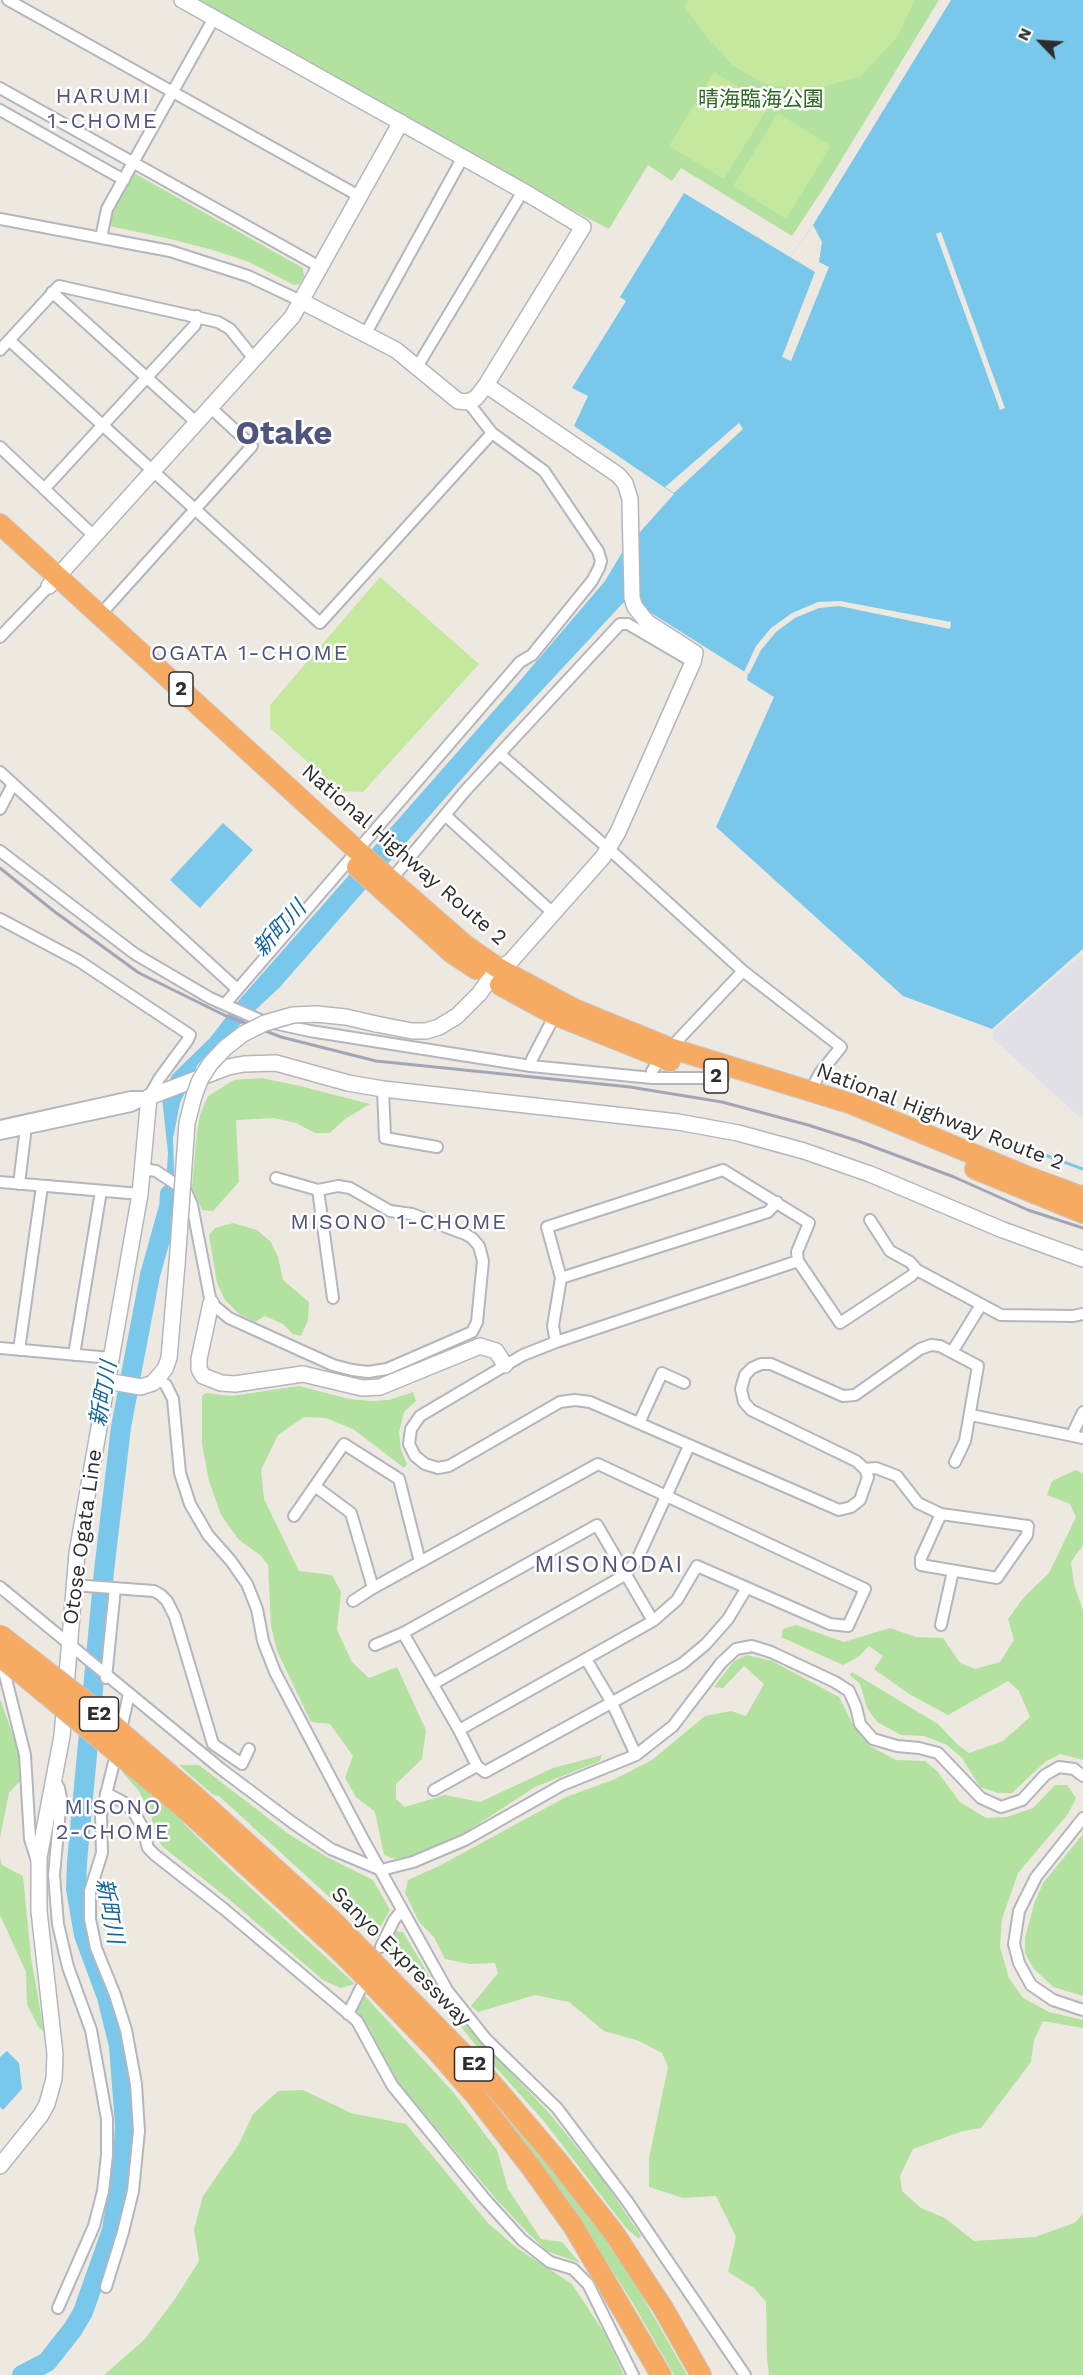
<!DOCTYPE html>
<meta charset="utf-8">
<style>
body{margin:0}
#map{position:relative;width:1083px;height:2375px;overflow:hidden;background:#eee9e0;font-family:"Work Sans",sans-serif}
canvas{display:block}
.north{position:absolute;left:1011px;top:12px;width:60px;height:60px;-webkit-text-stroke:4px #fff;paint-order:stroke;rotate:295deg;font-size:16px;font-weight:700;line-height:24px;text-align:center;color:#2d2d2d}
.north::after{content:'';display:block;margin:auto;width:21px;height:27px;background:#2d2d2d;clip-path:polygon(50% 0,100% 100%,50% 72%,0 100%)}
</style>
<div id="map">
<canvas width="1083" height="2375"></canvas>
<div class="north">N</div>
</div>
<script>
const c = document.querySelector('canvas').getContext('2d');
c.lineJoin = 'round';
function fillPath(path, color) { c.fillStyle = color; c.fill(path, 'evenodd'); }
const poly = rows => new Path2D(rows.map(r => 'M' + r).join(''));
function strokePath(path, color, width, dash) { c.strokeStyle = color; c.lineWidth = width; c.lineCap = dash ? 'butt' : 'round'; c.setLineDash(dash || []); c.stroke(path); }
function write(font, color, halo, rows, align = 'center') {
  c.font = font + ' "Work Sans","Noto Sans JP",sans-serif'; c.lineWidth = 5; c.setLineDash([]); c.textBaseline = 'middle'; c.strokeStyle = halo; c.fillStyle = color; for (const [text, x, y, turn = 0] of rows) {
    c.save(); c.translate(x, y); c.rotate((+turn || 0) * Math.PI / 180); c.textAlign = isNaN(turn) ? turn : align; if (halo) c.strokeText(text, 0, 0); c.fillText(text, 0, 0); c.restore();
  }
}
fillPath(poly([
 [1083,953,1083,1120,992,1038,994,1030]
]), '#e2e0e7');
fillPath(poly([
 [199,0,939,0,829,180,792,236,681,168,672,181,648,165,609,229,580,214],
 [132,172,303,268,304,276,300,284,294,285,249,262,213,250,166,238,109,226,112,210],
 [262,1078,300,1086,370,1104,345,1119,330,1133,315,1133,296,1123,274,1118,236,1120,239,1182,213,1211,202,1210,192,1187,197,1132,200,1115,208,1096,234,1080],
 [233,1223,257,1230,271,1242,278,1257,283,1280,309,1302,308,1320,301,1336,293,1334,283,1324,265,1316,255,1322,239,1314,225,1300,217,1283,209,1235,215,1228],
 [299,1386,349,1399,371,1401,389,1400,413,1392,416,1401,404,1412,399,1432,401,1450,407,1464,404,1468,353,1429,326,1418,304,1417,278,1435,261,1470,264,1499,299,1571,332,1575,341,1592,337,1630,352,1662,369,1678,397,1667,426,1730,422,1759,396,1784,396,1799,405,1807,445,1795,480,1802,553,1768,602,1755,600,1761,535,1787,460,1836,416,1855,395,1859,384,1855,375,1812,356,1797,345,1778,353,1756,330,1724,311,1722,277,1651,271,1626,268,1565,260,1555,239,1540,221,1515,209,1481,202,1444,202,1396,206,1393,231,1396],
 [1076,1470,1083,1474,1083,1545,1071,1562,1074,1584,1083,1611,1083,1760,1060,1754,1045,1762,1012,1793,998,1793,980,1787,962,1758,947,1745,924,1736,901,1735,877,1722,867,1708,860,1684,850,1675,852,1672,938,1724,958,1745,969,1753,1003,1741,1030,1717,1019,1691,1008,1681,948,1715,909,1694,874,1669,883,1656,869,1646,858,1657,843,1665,781,1637,783,1629,796,1625,844,1642,890,1628,916,1637,943,1638,960,1663,975,1669,1000,1662,1014,1640,1008,1619,1024,1597,1049,1573,1076,1517,1070,1504,1047,1495,1052,1481],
 [747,1655,772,1661,839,1697,852,1723,870,1746,896,1760,925,1761,937,1771,960,1802,986,1818,1007,1817,1033,1808,1055,1785,1067,1785,1076,1798,1068,1814,1018,1873,1002,1919,1000,1947,1009,1978,1023,1998,1049,2012,1083,2020,1083,2028,1043,2021,1034,2040,1031,2062,981,2128,963,2131,913,2149,900,2176,902,2191,921,2208,945,2218,974,2241,1035,2237,1074,2223,1083,2214,1083,2375,769,2375,767,2359,766,2302,754,2288,728,2272,736,2237,716,2196,683,2198,649,2187,649,2158,668,2067,662,2053,639,2041,604,2031,569,2002,535,1995,478,2012,471,2006,498,1973,495,1963,470,1964,445,1959,434,1937,419,1922,405,1893,408,1880,439,1866,566,1797,613,1780,652,1760,705,1716,731,1711,746,1716,764,1684,744,1666,723,1688,714,1687,734,1661],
 [0,1699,19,1752,21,1780,9,1793,0,1838],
 [179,1765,199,1765,290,1835,327,1857,373,1880,390,1910,374,1938,219,1796,212,1794],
 [124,1769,181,1817,184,1824,231,1870,355,1984,340,1988,323,1980,231,1901,163,1847,156,1837,151,1815,139,1791,123,1773],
 [1083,1834,1083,1996,1053,1987,1033,1968,1025,1953,1025,1938,1034,1904,1043,1883],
 [0,1858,2,1865,23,1876,31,1958,44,2031,39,2028,27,2004,26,1972,0,1915],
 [394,1931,403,1932,436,1987,469,2028,550,2114,604,2181,641,2236,639,2239,626,2228,543,2120,474,2043,404,1956,389,1957,384,1951],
 [365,1996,453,2092,497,2150,508,2189,541,2239,562,2242,580,2263,547,2251,527,2232,496,2199,396,2080,370,2030,357,2011],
 [463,2065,539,2152,605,2239,637,2287,687,2375,674,2375,634,2305,603,2256,565,2200],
 [303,2090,351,2113,406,2124,488,2223,517,2248,572,2284,605,2334,624,2375,104,2375,144,2340,175,2299,199,2261,194,2229,203,2196,239,2144,253,2114,278,2091]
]), '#b3e1a0');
fillPath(poly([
 [688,0,915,0,898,36,861,76,808,91,765,84,733,66,706,36,684,6],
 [714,72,769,106,724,179,669,146],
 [778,113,831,146,786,219,733,186],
 [380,577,479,664,363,792,340,791,270,728,270,705]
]), '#c4e89d');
fillPath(poly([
 [951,0,1083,0,1083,949,992,1029,903,996,716,827,774,697,747,680,748,674,648,611,637,599,623,603,502,733,280,987,198,1064,180,1103,173,1138,174,1172,171,1206,166,1219,169,1199,166,1184,168,1153,162,1098,172,1075,210,1038,240,999,512,690,605,581,623,551,674,494,574,426,588,396,572,388,626,301,620,297,684,193,790,257,813,225],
 [223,823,253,850,200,908,170,880],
 [7,2051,19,2063,22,2089,3,2110,0,2107,0,2057]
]), '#79c7ea');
fillPath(poly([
 [813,225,822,242,819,262,829,267,791,361,782,357,815,272,790,257],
 [941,232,1005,408,1000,410,936,234],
 [739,423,743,429,674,493,665,487],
 [840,601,951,622,950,629,839,606,819,608,795,618,776,632,761,650,749,674,744,672,756,646,771,628,792,613,818,602]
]), '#eee9e0');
strokePath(poly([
 [991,1135,1083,1169]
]), '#79c7ea', 3);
strokePath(poly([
 [22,2375,47,2362,73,2329,83,2312,112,2230,123,2161,125,2125,119,2046,107,1997,84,1935,76,1889,77,1862,104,1571,121,1427,150,1275,169,1207,170,1194]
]), '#79c7ea', 20);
const street = poly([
 [8,0,359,196],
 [0,88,320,267],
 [0,110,124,180],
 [0,219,170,251,248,276,301,301],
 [101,238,107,209,214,18],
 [52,292,197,423],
 [366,333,463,157],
 [9,340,320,623,492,433],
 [0,350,59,286,218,322,230,329,255,360],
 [417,367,523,191],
 [0,447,94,536],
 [44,489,195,325,197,316],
 [100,615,252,446,211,408],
 [0,637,49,586],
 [501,755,609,849,743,971,841,1047,820,1073,810,1092],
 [0,772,237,989],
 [0,809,13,784],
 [445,815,553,913],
 [0,851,135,954,210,998,260,1020,310,1031,531,1066,652,1078,723,1078],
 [391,880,465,791,620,624,628,624,693,662],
 [0,919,79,961,190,1035,187,1041,159,1079,149,1097,131,1106,0,1134],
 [225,1004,520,662,532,655,592,581,599,568,601,561,598,551,544,471,492,433,468,402],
 [531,1066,532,1059,555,1015],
 [652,1078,652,1071,661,1058,743,971],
 [383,1089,385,1138,437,1147],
 [0,1126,131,1097,146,1097],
 [143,1169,156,1171,186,1191,192,1205,211,1303,229,1318,333,1365,352,1370,368,1372,387,1369,472,1332,477,1322,483,1261,479,1246,472,1238,465,1234,412,1214,390,1211,350,1188,338,1186,318,1190,333,1298],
 [276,1178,318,1190],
 [0,1182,140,1194],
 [19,1184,25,1135,24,1129],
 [870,1220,890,1251,910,1262,917,1270,1001,1315,1073,1316,1083,1314],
 [798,1261,556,1342,523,1355,420,1416,411,1429,409,1444,415,1456,425,1464,438,1468,449,1466,560,1402,575,1400,590,1402,839,1510,851,1507,860,1500,868,1477,865,1469,856,1461,751,1410,744,1402,741,1389,745,1375,752,1368,761,1364,771,1364,843,1396,855,1395,920,1349,931,1345,940,1346,978,1366,965,1441,955,1462],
 [561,1278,768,1212,777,1202],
 [556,1342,553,1326,561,1278,547,1227,723,1170,809,1223,797,1252,798,1261,840,1323,911,1276,917,1270],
 [0,1348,111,1358],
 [19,1350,42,1186],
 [952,1352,981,1305],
 [74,1355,101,1191],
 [157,1378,166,1385,173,1399,180,1473,190,1504,208,1535,231,1561,247,1584,257,1609,263,1641,275,1672,364,1841,447,1990,486,2039,557,2108,627,2201,745,2375],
 [971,1415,1083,1438],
 [639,1423,662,1373,684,1383],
 [1072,1435,1083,1412],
 [865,1469,876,1468,897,1476,918,1503,941,1514,1028,1526,1027,1535,997,1578,921,1565,921,1558,941,1514],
 [316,1487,351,1513,373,1588],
 [294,1516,344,1444,399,1479,420,1562],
 [73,1585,154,1591,161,1595,167,1601,175,1617,213,1744,242,1764,249,1749],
 [0,1587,221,1769,293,1823,331,1849,381,1870,413,1862,465,1840,562,1785,636,1755,673,1726,721,1663,736,1649,752,1646,771,1652,835,1682,849,1691,856,1707,860,1724,873,1739,897,1746,919,1748,938,1753,981,1798,1001,1807,1022,1800,1045,1775,1059,1767,1074,1769,1083,1776],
 [353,1601,373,1588,598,1464,865,1589,848,1626,830,1624,697,1566,677,1600,653,1621,459,1730],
 [941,1625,953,1571],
 [403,1633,459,1730,477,1766,485,1772,682,1664,706,1644,728,1619,746,1589],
 [375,1645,403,1633,597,1525,653,1621],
 [1,1659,25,1755,30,1839,37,1861],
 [586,1659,612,1703,636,1755],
 [106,1678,115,1588],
 [433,1684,625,1575,637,1560,689,1446],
 [120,1734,129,1694],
 [53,1778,59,1788,61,1798,54,1875,58,1924,68,1967,91,2030,107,2119,107,2155,103,2191,94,2226,58,2308],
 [434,1790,477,1766],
 [106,1793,123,1802,133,1811,142,1826,148,1848,155,1855,224,1909,357,2021,392,2085,484,2198,522,2240,550,2262,573,2269,588,2284,633,2375],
 [1083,1818,1036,1877,1019,1911,1014,1944,1019,1963,1031,1985,1053,2000,1083,2010],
 [381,1947,394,1920,402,1910],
 [348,2014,361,1988],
 [106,2287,123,2232,133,2191,139,2131,136,2084,126,2030,115,1995,96,1948,90,1919,90,1891,102,1853,101,1815,117,1750]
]);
const secondary = poly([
 [182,0,523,191,583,227,486,385,476,398,468,402,458,401,396,350,301,301],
 [49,586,292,317,401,122],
 [376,1024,412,1031,426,1031,439,1027,457,1016,479,994,498,968,510,962,603,857,618,832,693,662,695,653,647,622,635,607,632,598,630,499,625,483,618,475,486,385],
 [211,1303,199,1359,199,1369,203,1376,221,1383,235,1384,303,1374,362,1388,380,1387,480,1346,496,1351,505,1365],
 [107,1381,141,1387,153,1383,165,1369,169,1358,177,1264],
 [0,2166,41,2115,47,2104,54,2079,55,2054,39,1911,39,1857,62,1736,77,1553,140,1194,149,1097,228,1067,244,1064,276,1063,348,1083,383,1089,678,1122,738,1133,804,1151,870,1174,1003,1230,1083,1259]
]);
const highway = poly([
 [0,524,361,854,465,945,498,968,574,1009,670,1048,852,1104,1026,1176,1083,1197],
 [357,867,452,953,476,969],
 [500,985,555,1015,670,1061],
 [975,1169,1083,1213],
 [195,1796,335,1923,489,2080,557,2160,614,2233,663,2308,701,2375],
 [185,1809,345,1956,434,2048,475,2095,533,2170,573,2226,661,2375]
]);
strokePath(street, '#b4b6bf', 14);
strokePath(secondary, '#b4b6bf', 18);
strokePath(highway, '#c8c8c8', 22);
strokePath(street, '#fff', 10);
strokePath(secondary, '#fff', 15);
strokePath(highway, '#f7aa62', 20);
strokePath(poly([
 [0,868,55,912,139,973,224,1015,281,1037,376,1061,630,1087,722,1102,808,1125,858,1141,954,1177,1028,1210,1083,1228]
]), '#a3a5b6', 3);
const secondaryBridge = poly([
 [177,1264,187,1123,194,1096,200,1080,210,1064,225,1048,243,1034,265,1023,293,1015,316,1014,346,1017,376,1024]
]);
const highwayBridge = poly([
 [0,1635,86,1702,195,1796],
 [0,1656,185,1809]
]);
strokePath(secondaryBridge, '#b4b6bf', 18, []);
strokePath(highwayBridge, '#c8c8c8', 22, []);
strokePath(secondaryBridge, '#fff', 15);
strokePath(highwayBridge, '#f7aa62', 20);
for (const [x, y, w] of [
 [181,689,24],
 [716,1076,24],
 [99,1714,39],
 [474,2064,39]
]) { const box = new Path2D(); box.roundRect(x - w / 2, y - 17, w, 34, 4.5); c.fillStyle = '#fff'; c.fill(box); strokePath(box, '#2d2d2d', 1.5); }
write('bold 20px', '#2d2d2d', null, [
 ["2",181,689],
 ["2",716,1076],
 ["E2",99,1714],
 ["E2",474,2064]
]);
write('21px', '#2b681f', '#fff', [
 ["晴海臨海公園",761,100]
]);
write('21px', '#2d2d2d', '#fff', [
 ["National Highway Route 2",404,855,41],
 ["National Highway Route 2",940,1117,21],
 ["Otose Ogata Line",83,1537,-82],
 ["Sanyo Expressway",401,1957,45]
]);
c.letterSpacing = '1.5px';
write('22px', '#4f557c', '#fff', [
 ["HARUMI",103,97],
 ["1-CHOME",103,122],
 ["OGATA 1-CHOME",250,654],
 ["MISONO 1-CHOME",399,1223],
 ["MISONO",113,1808],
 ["2-CHOME",113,1833]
]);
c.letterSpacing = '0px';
write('italic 22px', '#14669a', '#fff', [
 ["新町川",280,929,-48],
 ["新町川",104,1394,-80],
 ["新町川",109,1911,79]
]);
c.letterSpacing = '1.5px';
write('24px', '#4f557c', '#fff', [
 ["MISONODAI",609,1565]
]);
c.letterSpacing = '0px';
write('bold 33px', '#4f557c', '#fff', [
 ["Otake",284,434]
]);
</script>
